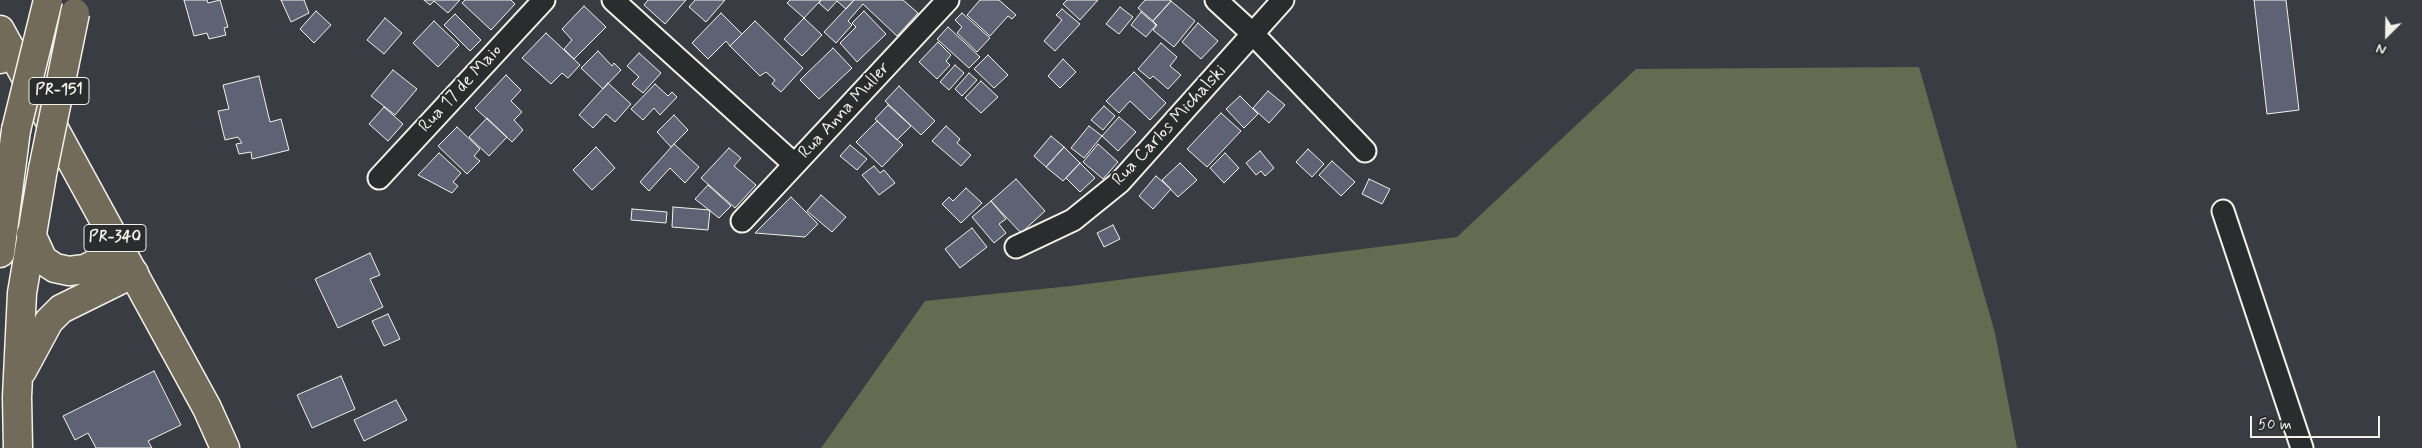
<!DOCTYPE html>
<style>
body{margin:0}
#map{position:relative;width:2422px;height:448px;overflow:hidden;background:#393d43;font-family:Mynerve,sans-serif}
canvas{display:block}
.north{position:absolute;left:2362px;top:10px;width:50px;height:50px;-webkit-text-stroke:4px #2a2d2e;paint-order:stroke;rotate:203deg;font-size:14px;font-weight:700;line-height:20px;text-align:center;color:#f4f1e8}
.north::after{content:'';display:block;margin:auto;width:18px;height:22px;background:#f4f1e8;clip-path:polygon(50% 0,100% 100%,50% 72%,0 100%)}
.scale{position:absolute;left:2250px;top:416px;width:130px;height:22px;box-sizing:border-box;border:2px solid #f4f1e8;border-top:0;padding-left:6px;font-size:15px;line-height:18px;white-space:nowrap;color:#f4f1e8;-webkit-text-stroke:4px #2a2d2e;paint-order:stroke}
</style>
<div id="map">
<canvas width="2422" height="448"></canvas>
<div class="north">N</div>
<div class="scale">50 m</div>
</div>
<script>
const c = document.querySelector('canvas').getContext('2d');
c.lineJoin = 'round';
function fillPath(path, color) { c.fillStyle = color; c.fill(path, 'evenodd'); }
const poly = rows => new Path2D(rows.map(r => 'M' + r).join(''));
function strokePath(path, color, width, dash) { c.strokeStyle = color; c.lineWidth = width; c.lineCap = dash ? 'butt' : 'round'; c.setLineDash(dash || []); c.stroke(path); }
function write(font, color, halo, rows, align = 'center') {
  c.font = font + ' Mynerve,sans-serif'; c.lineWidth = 4.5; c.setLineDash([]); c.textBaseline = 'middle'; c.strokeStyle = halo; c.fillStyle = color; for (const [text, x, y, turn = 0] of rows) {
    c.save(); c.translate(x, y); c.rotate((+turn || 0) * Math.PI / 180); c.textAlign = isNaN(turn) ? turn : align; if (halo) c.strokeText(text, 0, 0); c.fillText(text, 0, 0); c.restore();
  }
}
fillPath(poly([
 [1919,67,1995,333,2017,448,821,448,925,301,1071,286,1457,237,1636,69]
]), '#646b50');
const building = poly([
 [184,0,207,0,208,3,220,0,228,27,224,28,226,35,209,39,207,33,194,36,184,0],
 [281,0,304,0,309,13,291,22,281,0],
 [424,0,460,0,448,13,434,1,430,5,424,0],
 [465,0,511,0,515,4,491,30,462,3,465,0],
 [648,0,686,0,665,24,644,5,648,0],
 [695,0,725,0,706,22,689,7,695,0],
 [790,0,821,0,804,18,787,3,790,0],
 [821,0,854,0,846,9,837,1,828,11,819,3,821,0],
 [854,0,903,0,918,13,897,36,863,4,848,21,852,25,836,43,824,32,854,0],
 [980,0,999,0,1016,15,1012,19,1008,16,990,36,967,15,980,0],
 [1067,0,1098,0,1080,20,1063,4,1067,0],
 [1145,0,1170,0,1171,1,1153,21,1138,8,1145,0],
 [2254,0,2286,0,2299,110,2267,114,2254,0],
 [1171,1,1195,21,1174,47,1153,30,1157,25,1153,21,1171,1],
 [584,6,606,27,574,59,564,49,572,40,562,29,584,6],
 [1120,7,1133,17,1119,34,1106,24,1120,7],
 [1062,9,1080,24,1055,51,1044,41,1062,20,1056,15,1062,9],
 [316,11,331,25,314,43,300,29,316,11],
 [864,11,886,34,857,62,840,43,856,27,852,23,864,11],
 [1141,12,1156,25,1146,37,1131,25,1141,12],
 [721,13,742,34,730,46,726,41,708,59,692,43,721,13],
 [962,13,990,38,977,52,957,33,962,27,955,20,962,13],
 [455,14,481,40,470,51,444,25,455,14],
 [385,18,402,33,384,54,367,40,385,18],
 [804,18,822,35,802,56,784,39,804,18],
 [434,21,459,45,438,67,413,43,434,21],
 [755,21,803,68,781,92,772,84,775,80,766,72,760,76,730,46,755,21],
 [1198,23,1218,41,1201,59,1182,42,1198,23],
 [948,27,980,57,969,68,937,39,948,27],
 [546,33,580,65,568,78,562,73,551,84,522,58,546,33],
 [938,42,951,55,946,61,950,65,937,79,919,62,938,42],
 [1161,43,1177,57,1170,66,1181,75,1168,89,1153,76,1150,79,1138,69,1161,43],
 [833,48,852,68,819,99,800,80,833,48],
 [598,51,612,66,614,63,621,70,603,89,581,68,598,51],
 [639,53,661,73,643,93,632,84,639,77,627,66,639,53],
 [988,55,1008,75,994,88,974,69,988,55],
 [1063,59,1076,72,1060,88,1048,76,1063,59],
 [955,65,964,73,949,90,940,82,955,65],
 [393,70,417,89,395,115,371,96,393,70],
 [1134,72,1166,103,1150,120,1130,101,1119,113,1106,101,1134,72],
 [969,73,977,80,962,96,955,89,969,73],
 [506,75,521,90,511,101,522,112,514,120,523,130,512,142,475,108,506,75],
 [259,76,270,122,281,119,289,150,252,159,251,152,239,154,236,144,242,143,238,137,225,140,218,111,229,109,223,85,259,76],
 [981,81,998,97,981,113,965,98,981,81],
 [608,83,631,104,615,122,606,114,593,128,579,115,608,83],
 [655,84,668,96,672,92,677,97,660,115,654,108,643,120,631,109,655,84],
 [899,86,935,121,921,135,885,101,899,86],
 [1268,91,1285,105,1269,123,1253,108,1268,91],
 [1240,96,1258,114,1244,128,1226,109,1240,96],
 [888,105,911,126,897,140,875,119,888,105],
 [1104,106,1115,116,1103,130,1091,120,1104,106],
 [384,107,403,124,388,141,369,124,384,107],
 [1221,113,1241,131,1207,167,1187,149,1221,113],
 [674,115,688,130,671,147,657,132,674,115],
 [1119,117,1136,132,1118,151,1102,136,1119,117],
 [487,118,507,137,489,156,469,137,487,118],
 [877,121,903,145,882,167,856,142,877,121],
 [946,126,960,139,957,143,971,155,961,166,932,141,946,126],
 [1089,126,1102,136,1084,158,1071,148,1089,126],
 [457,127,480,149,474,156,480,161,467,174,438,146,457,127],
 [1051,136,1064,147,1046,167,1034,156,1051,136],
 [674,144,699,167,685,183,670,168,649,191,640,182,674,144],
 [1098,144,1118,162,1103,179,1083,162,1098,144],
 [850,145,867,159,857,170,840,156,850,145],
 [596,147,615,168,592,190,573,170,596,147],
 [1064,147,1080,163,1063,181,1046,167,1064,147],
 [729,148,741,158,734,166,756,185,735,208,701,178,729,148],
 [1308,149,1324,164,1312,177,1296,162,1308,149],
 [1260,151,1274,168,1265,176,1261,171,1256,175,1246,163,1260,151],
 [439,153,461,173,453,182,458,186,452,193,418,175,439,153],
 [1225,153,1239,168,1224,183,1210,168,1225,153],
 [1332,161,1355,182,1341,196,1319,175,1332,161],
 [1080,163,1095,178,1080,192,1066,178,1080,163],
 [1180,163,1197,180,1178,197,1162,180,1180,163],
 [874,166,880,173,884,170,895,183,879,195,862,175,874,166],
 [1156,176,1171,189,1153,209,1139,196,1156,176],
 [1016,179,1045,211,1021,233,991,201,1016,179],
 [1369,179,1390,189,1382,204,1362,194,1369,179],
 [708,185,731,206,719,218,695,199,708,185],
 [966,188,982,203,961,223,942,204,949,197,953,201,966,188],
 [821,195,846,217,832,232,807,211,821,195],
 [791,197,818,224,805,237,755,233,791,197],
 [991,201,1006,219,999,224,1006,233,994,243,972,217,991,201],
 [673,207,710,210,708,230,672,227,673,207],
 [632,209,667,212,666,223,631,220,632,209],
 [1113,225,1120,239,1104,247,1097,233,1113,225],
 [972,228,987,247,960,268,945,249,972,228],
 [370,253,380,275,370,279,383,307,338,328,315,279,370,253],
 [388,314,400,339,384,346,372,321,388,314],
 [154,371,181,425,148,441,152,448,96,448,88,433,75,440,63,416,154,371],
 [341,376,355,409,312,428,297,395,341,376],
 [396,400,407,420,364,441,354,420,396,400]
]);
fillPath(building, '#5d6375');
strokePath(building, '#f4f1e8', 1);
const street = poly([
 [613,0,794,164],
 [1216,0,1253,34,1365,151],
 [379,178,544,0],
 [2223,211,2302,448],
 [742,221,948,0],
 [1016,247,1073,220,1120,182,1283,0]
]);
const primary = poly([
 [0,30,207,408,225,448]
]);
const highway = poly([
 [0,59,10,50],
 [31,234,43,260,55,268,69,271,85,269,122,250],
 [0,253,16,130],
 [22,371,49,321,61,309,134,273],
 [18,448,17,397,22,293,43,169]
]);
strokePath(street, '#f4f1e8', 25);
strokePath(primary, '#f4f1e8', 31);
strokePath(highway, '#f4f1e8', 31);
strokePath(street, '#2a2d2e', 21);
strokePath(primary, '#726b5a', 28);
strokePath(highway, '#726b5a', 28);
const highwayBridge = poly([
 [16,130,48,0],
 [43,169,75,13]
]);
strokePath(highwayBridge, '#f4f1e8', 31, []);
strokePath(highwayBridge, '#726b5a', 28);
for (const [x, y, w] of [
 [59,91,60],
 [115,238,62]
]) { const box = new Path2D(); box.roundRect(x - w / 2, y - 13.5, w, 27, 4); c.fillStyle = '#2a2d2e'; c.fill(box); strokePath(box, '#f4f1e8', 1); }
write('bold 16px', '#f4f1e8', null, [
 ["PR-151",59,91],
 ["PR-340",115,238]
]);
write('18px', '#f4f1e8', '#2a2d2e', [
 ["Rua 17 de Maio",461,89,-47],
 ["Rua Anna Muller",845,111,-47],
 ["Rua Carlos Michalski",1170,126,-47]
]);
</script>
